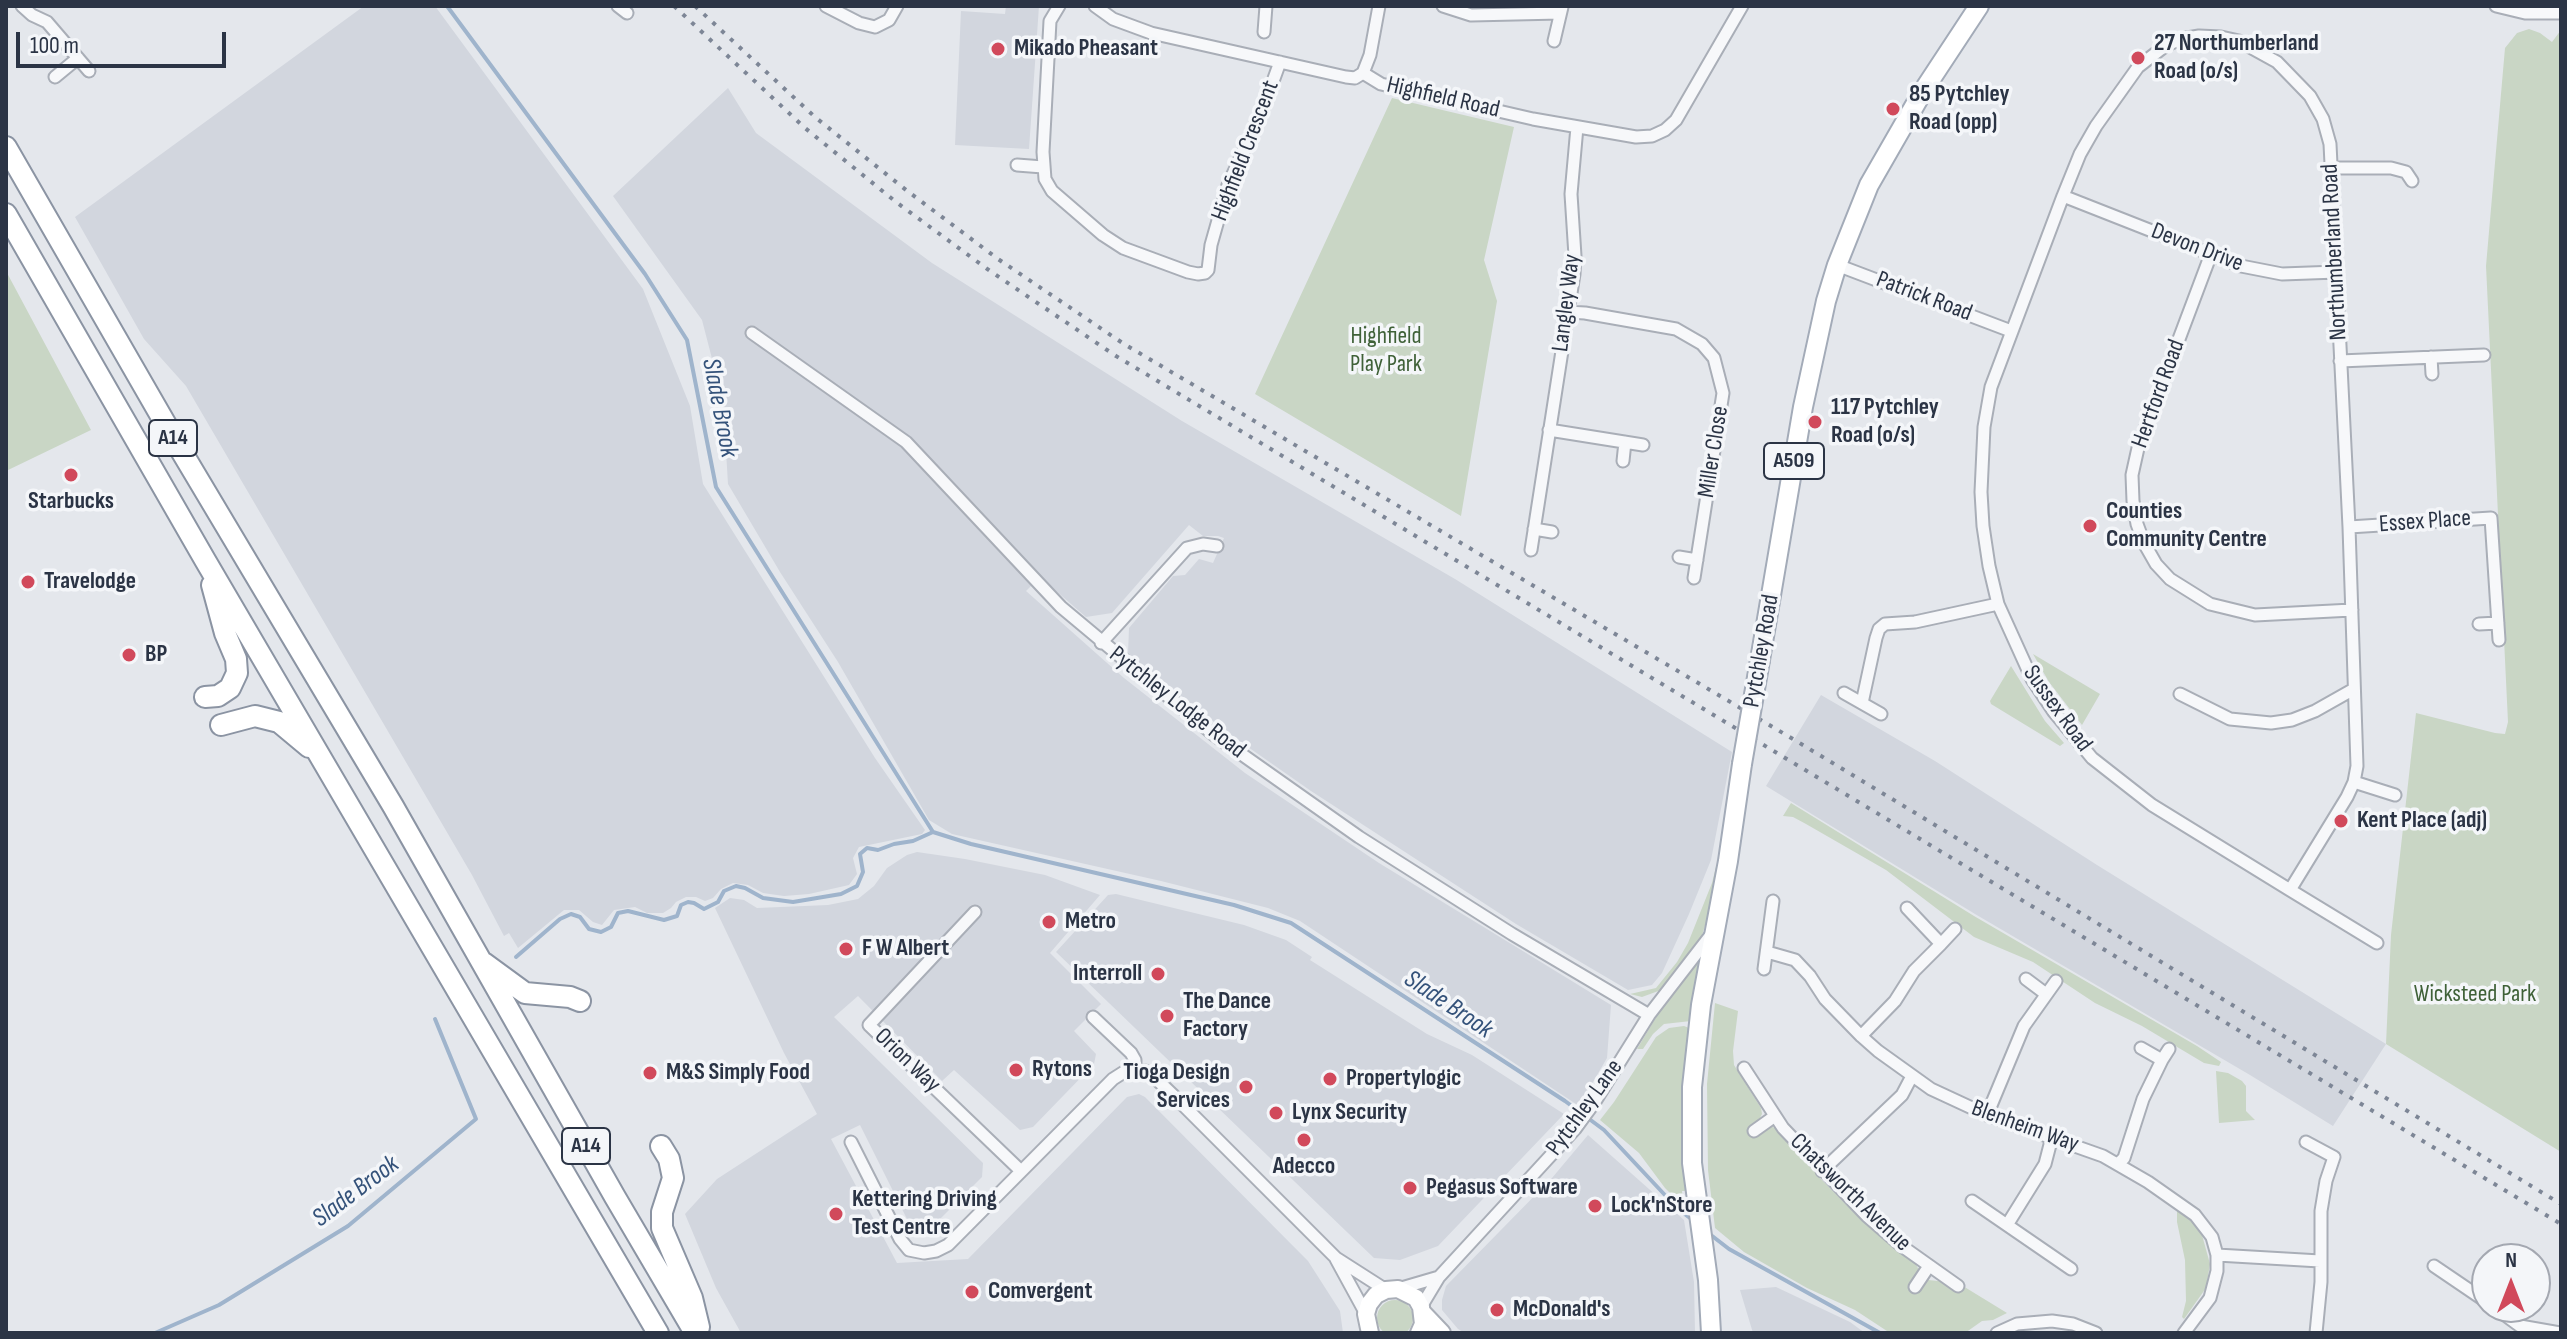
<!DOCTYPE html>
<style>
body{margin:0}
#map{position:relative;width:2567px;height:1339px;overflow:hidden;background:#e4e7ec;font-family:"Sofia Sans Condensed",sans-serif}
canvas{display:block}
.frame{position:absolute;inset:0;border:8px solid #2b3445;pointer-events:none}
.north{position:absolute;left:2471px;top:1243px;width:80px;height:80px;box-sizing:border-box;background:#f4f6f9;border:2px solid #a4a8b1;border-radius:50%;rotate:0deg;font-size:22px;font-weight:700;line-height:32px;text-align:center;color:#2b3445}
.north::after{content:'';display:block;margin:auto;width:28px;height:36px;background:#d1495b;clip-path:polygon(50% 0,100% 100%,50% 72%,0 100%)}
.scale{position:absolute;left:16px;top:32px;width:210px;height:36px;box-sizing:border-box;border:4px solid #2b3445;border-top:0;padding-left:10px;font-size:24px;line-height:28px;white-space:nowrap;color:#2b3445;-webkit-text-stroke:6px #f4f6f9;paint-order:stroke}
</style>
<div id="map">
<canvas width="2567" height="1339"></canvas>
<div class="frame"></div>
<div class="north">N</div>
<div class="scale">100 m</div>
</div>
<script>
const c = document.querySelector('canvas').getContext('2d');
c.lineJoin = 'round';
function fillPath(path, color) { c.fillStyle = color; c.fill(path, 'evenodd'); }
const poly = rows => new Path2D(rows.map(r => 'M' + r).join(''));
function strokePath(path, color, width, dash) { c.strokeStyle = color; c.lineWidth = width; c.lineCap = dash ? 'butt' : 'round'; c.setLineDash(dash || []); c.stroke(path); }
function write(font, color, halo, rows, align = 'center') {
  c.font = font + ' "Sofia Sans Condensed",sans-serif'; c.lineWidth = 7; c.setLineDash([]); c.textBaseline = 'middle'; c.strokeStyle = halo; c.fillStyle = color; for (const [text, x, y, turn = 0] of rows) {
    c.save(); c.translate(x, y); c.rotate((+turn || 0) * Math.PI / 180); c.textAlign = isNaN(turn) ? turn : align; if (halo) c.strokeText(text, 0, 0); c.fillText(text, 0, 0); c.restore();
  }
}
fillPath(poly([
 [364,6,435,6,643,289,690,406,703,484,875,758,925,830,922,834,859,847,853,858,857,874,849,885,809,894,784,896,763,893,748,885,733,883,721,889,713,898,705,901,696,897,686,897,676,902,671,908,663,913,647,913,635,907,614,910,602,925,593,922,579,910,564,910,518,948,509,933,504,936,472,875,186,386,144,339,75,217],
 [1006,6,1039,6,1029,149,955,145,961,11,1005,14],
 [728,88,756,133,932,263,1182,421,1455,579,1732,752,1711,860,1689,914,1662,973,1652,985,1628,990,1516,924,1311,791,1228,733,1128,654,1129,628,1173,576,1185,575,1199,559,1213,563,1224,538,1218,536,1203,536,1189,525,1112,613,1086,617,1040,577,1026,591,1124,678,1245,773,1379,863,1611,1005,1607,1058,1579,1106,1300,921,1268,908,1161,881,952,834,929,820,838,662,780,572,728,484,723,401,702,320,613,196],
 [1821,695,1935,761,2097,865,2386,1044,2333,1126,2250,1075,1975,914,1766,786],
 [917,852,965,859,1045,875,1100,895,1050,953,1101,1004,1074,1031,1096,1054,1094,1064,1033,1127,1020,1130,954,1070,942,1081,858,996,834,1017,983,1163,982,1177,926,1233,921,1234,910,1225,860,1125,831,1139,897,1263,968,1259,1127,1097,1139,1094,1145,1097,1308,1261,1340,1311,1343,1333,741,1333,716,1288,685,1214,717,1179,817,1114,784,1053,715,908,730,898,744,900,757,908,828,905,858,899,874,886,887,868,907,855],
 [1116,894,1244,925,1286,940,1312,957,1310,960,1427,1034,1472,1055,1564,1114,1438,1246,1400,1260,1374,1258,1056,952,1108,895],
 [1588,1135,1684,1220,1694,1282,1695,1333,1465,1333,1458,1329,1442,1310,1442,1300,1446,1286,1552,1178],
 [1776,1287,1850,1322,1865,1333,1753,1333,1740,1290]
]), '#d2d6de');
fillPath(poly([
 [2529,29,2540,33,2552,42,2561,30,2561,1152,2386,1044,2391,935,2416,713,2495,733,2505,734,2508,722,2486,266,2505,48,2517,33],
 [1392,98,1514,127,1484,260,1497,301,1461,516,1255,394],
 [6,271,91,430,6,471],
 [2033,654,2100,694,2082,725,2049,682],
 [2011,666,2045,721,2064,743,2060,746,1991,704,1990,701],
 [1791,803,1974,916,2197,1046,2221,1062,2219,1066,2204,1063,2142,1026,2095,1003,2033,962,1974,937,1886,870,1806,824,1793,817,1783,816],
 [1716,867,1718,868,1712,902,1701,939,1661,990,1642,997,1630,994,1656,988,1677,962,1688,943,1712,883],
 [1699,961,1691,1021,1664,1024,1653,1034,1643,1049,1637,1049,1664,1004],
 [1715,1003,1738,1011,1733,1051,1734,1065,1761,1108,1762,1114,1758,1122,1781,1130,1818,1176,1863,1222,1900,1253,1914,1261,1919,1270,1918,1291,1928,1280,1958,1283,2007,1313,1993,1320,1982,1321,1965,1333,1890,1333,1855,1310,1807,1288,1744,1252,1715,1228,1708,1170,1707,1084],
 [1684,1026,1689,1028,1686,1059,1685,1123,1689,1191,1682,1191,1683,1201,1673,1196,1665,1188,1639,1153,1600,1120,1614,1102,1656,1037,1669,1028],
 [2216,1071,2228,1073,2242,1081,2246,1086,2246,1111,2255,1120,2219,1123],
 [2177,1210,2189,1218,2202,1235,2210,1264,2206,1288,2184,1319,2182,1317,2186,1301,2185,1260,2177,1222],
 '1377 1318a18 18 0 1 1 36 0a18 18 0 1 1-36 0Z'
]), '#c9d6c5');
strokePath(poly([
 [447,6,645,274,687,340,716,487,933,832],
 [516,957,560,919,571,914,580,917,589,929,601,932,611,927,618,913,628,911,664,920,677,916,681,905,688,902,694,903,704,909,718,902,724,891,736,886,745,888,763,898,793,902,841,894,857,886,863,872,860,854,867,848,878,850,894,844,913,841,933,832,971,844,1234,905,1291,923,1565,1101,1604,1130,1678,1209,1694,1221],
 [1707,1232,1729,1249,1880,1333],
 [155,1333,219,1305,348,1226,476,1119,435,1019]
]), '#9fb4cc', 4);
const street = poly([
 [22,6,32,15,47,22,89,71],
 [618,6,627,13],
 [826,6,859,23,875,27,889,20,897,6],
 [1059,6,1050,21,1043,152,1045,179,1052,191,1103,235,1123,248,1188,272,1198,274,1205,273,1208,270,1211,245,1228,185,1264,106,1280,62],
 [1095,6,1113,19,1151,33,1346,77,1355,78,1363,73],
 [1443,6,1471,15,1560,13],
 [2496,6,2525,13,2561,13],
 [1264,32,1266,6],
 [1554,41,1562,7],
 [1363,73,1381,84,1533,119,1636,137,1652,136,1665,130,1676,120,1742,6],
 [1363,73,1370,55,1379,6],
 [55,77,78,58],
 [1017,165,1043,167],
 [2332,168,2391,168,2406,172,2412,181],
 [2063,196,2241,266,2282,274,2337,272],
 [2211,254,2138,448,2132,475,2133,501,2137,524,2144,543,2156,564,2170,579,2210,604,2255,615,2352,610],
 [1837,265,2011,331],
 [1567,312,1585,313,1676,329,1702,344,1714,358,1723,393,1694,578],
 [752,333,906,442,1061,607,1213,734,1359,837,1512,934,1649,1015],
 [2431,357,2432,374],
 [2340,361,2484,355],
 [1549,430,1643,445],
 [1623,461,1625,442],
 [2349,527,2491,518,2499,640],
 [1534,529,1552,532],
 [1531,550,1574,274,1575,256,1571,194,1577,127],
 [1679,557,1697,560],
 [2479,624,2498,623],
 [1101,643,1187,548,1203,544,1217,546],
 [1844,693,1881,714],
 [2180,694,2230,719,2271,723,2292,720,2315,711,2354,689],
 [1862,703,1876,638,1879,629,1885,624,1915,622,1998,604],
 [2354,782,2395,795],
 [2290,890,2347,797,2354,782,2357,766,2349,527,2330,144,2323,119,2310,96,2277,62,2239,41,2221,37,2199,36,2181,39,2165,46,2138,67,2096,126,2080,154,2063,196,1991,387,1984,427,1981,492,1983,526,1989,566,1998,604,2032,679,2054,712,2092,758,2152,805,2290,890,2377,943],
 [975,912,869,1025,1021,1171],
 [1941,944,1955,929],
 [1767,952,1795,960,1810,976,1825,999,1861,1036,1878,1051,1931,1089,1987,1115,2103,1156,2148,1182,2195,1215,2212,1237,2217,1255,2217,1271,2210,1298,2184,1333],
 [1764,969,1773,901],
 [2026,979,2046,994],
 [1093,1017,1131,1053,1135,1060,1135,1070],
 [1861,1036,1895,1001,1914,971,1941,944,1907,908],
 [2162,1060,2169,1049],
 [1744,1068,1783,1128,1867,1216,1903,1247,1958,1286],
 [1987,1115,2024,1026,2056,981],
 [1754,1131,1775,1116],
 [851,1142,900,1239,909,1250,924,1253,936,1251,948,1245,1113,1079,1124,1072,1145,1071,1152,1075,1174,1096,1336,1258,1386,1290],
 [2306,1142,2334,1157,2326,1181,2321,1211,2321,1282,2316,1333],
 [2118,1164,2124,1158,2143,1099,2162,1060,2141,1048],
 [1822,1171,1902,1095,1912,1076],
 [1972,1201,2071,1269],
 [2007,1225,2045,1164,2052,1137],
 [2217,1255,2320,1261],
 [1336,1259,1366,1314],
 [2434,1266,2487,1302],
 [1915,1287,1929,1266],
 [1398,1289,1439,1277],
 [1421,1307,1439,1277,1575,1129,1594,1103,1649,1015,1710,936],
 [2494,1307,2520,1326,2560,1333],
 [1997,1333,2017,1324,2052,1321,2073,1324,2096,1333]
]);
const secondary = poly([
 [1423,1313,1442,1333],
 [1370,1333,1366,1314,1369,1304,1376,1295,1386,1290,1398,1289,1416,1298,1421,1307,1423,1324,1419,1333]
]);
const primary = poly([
 [1760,660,1803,407,1826,301,1837,265,1869,185,1923,91,1979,6],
 [1711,1333,1708,1280,1692,1163,1692,1087,1701,1005,1728,861,1742,764]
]);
const highway = poly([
 [6,147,180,449,393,806,615,1197,695,1333],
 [6,214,205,560,658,1333],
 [205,697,218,696,230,688,237,673,236,659,225,633,212,585],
 [221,725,255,716,279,722,309,747],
 [484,963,525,993,570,997,580,1001],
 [661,1146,669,1159,673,1178,662,1212,662,1228,692,1298,699,1327]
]);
strokePath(street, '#a9aeb7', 15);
strokePath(secondary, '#a9aeb7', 20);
strokePath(primary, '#a3abb8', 22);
strokePath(highway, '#8b94a3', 24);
strokePath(street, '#f7f8fa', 11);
strokePath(secondary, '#fff', 16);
strokePath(primary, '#fff', 18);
strokePath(highway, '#fff', 20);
strokePath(poly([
 [674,6,805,128,896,202,990,271,1116,356,2561,1224],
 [695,6,815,117,906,190,998,259,1124,344,1793,739,2561,1204]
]), '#7d8696', 4, [4, 8]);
const primaryBridge = poly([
 [1742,764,1760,660]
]);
strokePath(primaryBridge, '#a3abb8', 22, []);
strokePath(primaryBridge, '#fff', 18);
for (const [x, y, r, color] of [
 [998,49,8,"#d1495b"],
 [2138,58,8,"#d1495b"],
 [1893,109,8,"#d1495b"],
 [1815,422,8,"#d1495b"],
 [71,475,8,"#d1495b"],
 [2090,526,8,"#d1495b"],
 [28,582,8,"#d1495b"],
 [129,655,8,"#d1495b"],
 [2341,821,8,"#d1495b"],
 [1049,922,8,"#d1495b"],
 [846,949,8,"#d1495b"],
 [1158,974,8,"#d1495b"],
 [1167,1016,8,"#d1495b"],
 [1016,1070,8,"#d1495b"],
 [650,1073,8,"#d1495b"],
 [1330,1079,8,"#d1495b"],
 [1246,1087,8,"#d1495b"],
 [1276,1113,8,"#d1495b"],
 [1304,1140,8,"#d1495b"],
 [1410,1188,8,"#d1495b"],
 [1595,1206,8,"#d1495b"],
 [836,1214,8,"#d1495b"],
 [972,1292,8,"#d1495b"],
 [1497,1310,8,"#d1495b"]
]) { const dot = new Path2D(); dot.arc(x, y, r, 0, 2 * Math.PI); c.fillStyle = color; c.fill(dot); strokePath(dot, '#f4f6f9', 3); }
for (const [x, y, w] of [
 [173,438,48],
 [1794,461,60],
 [586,1146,48]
]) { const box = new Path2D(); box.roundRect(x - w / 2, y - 18, w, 36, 6); c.fillStyle = '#f4f6f9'; c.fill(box); strokePath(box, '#2b3445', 2); }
write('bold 22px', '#2b3445', null, [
 ["A14",173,438],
 ["A509",1794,461],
 ["A14",586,1146]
]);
write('bold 24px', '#2b3445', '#f4f6f9', [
 ["27 Northumberland",2154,44],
 ["Road (o/s)",2154,72],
 ["Mikado Pheasant",1014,49],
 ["85 Pytchley",1909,95],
 ["Road (opp)",1909,123],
 ["117 Pytchley",1831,408],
 ["Road (o/s)",1831,436],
 ["Starbucks",71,502,"center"],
 ["Counties",2106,512],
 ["Community Centre",2106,540],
 ["Travelodge",44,582],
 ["BP",145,655],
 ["Kent Place (adj)",2357,821],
 ["Metro",1065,922],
 ["F W Albert",862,949],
 ["Interroll",1142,974,"right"],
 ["The Dance",1183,1002],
 ["Factory",1183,1030],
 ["Rytons",1032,1070],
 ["M&S Simply Food",666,1073],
 ["Tioga Design",1230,1073,"right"],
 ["Services",1230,1101,"right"],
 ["Propertylogic",1346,1079],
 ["Lynx Security",1292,1113],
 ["Adecco",1304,1167,"center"],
 ["Pegasus Software",1426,1188],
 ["Kettering Driving",852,1200],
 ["Test Centre",852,1228],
 ["Lock'nStore",1611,1206],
 ["Comvergent",988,1292],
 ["McDonald's",1513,1310]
], 'left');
write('24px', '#2b3445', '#f4f6f9', [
 ["Highfield Road",1443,98,13],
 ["Highfield Crescent",1246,151,-69],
 ["Devon Drive",2197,248,21],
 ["Northumberland Road",2335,252,-93],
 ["Patrick Road",1924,297,21],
 ["Langley Way",1567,303,-83],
 ["Hertford Road",2159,394,-70],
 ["Miller Close",1714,452,-81],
 ["Essex Place",2425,522,-4],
 ["Pytchley Road",1762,651,-80],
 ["Pytchley Lodge Road",1177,703,38],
 ["Sussex Road",2057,709,54],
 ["Orion Way",907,1061,44],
 ["Pytchley Lane",1585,1108,-54],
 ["Blenheim Way",2025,1127,20],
 ["Chatsworth Avenue",1850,1193,44]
]);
write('24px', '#3f6138', '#f4f6f9', [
 ["Highfield",1386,337],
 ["Play Park",1386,365],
 ["Wicksteed Park",2475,995]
]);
write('italic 26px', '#34527a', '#f4f6f9', [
 ["Slade Brook",719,408,79],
 ["Slade Brook",1448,1005,34],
 ["Slade Brook",356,1192,-37]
]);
</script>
